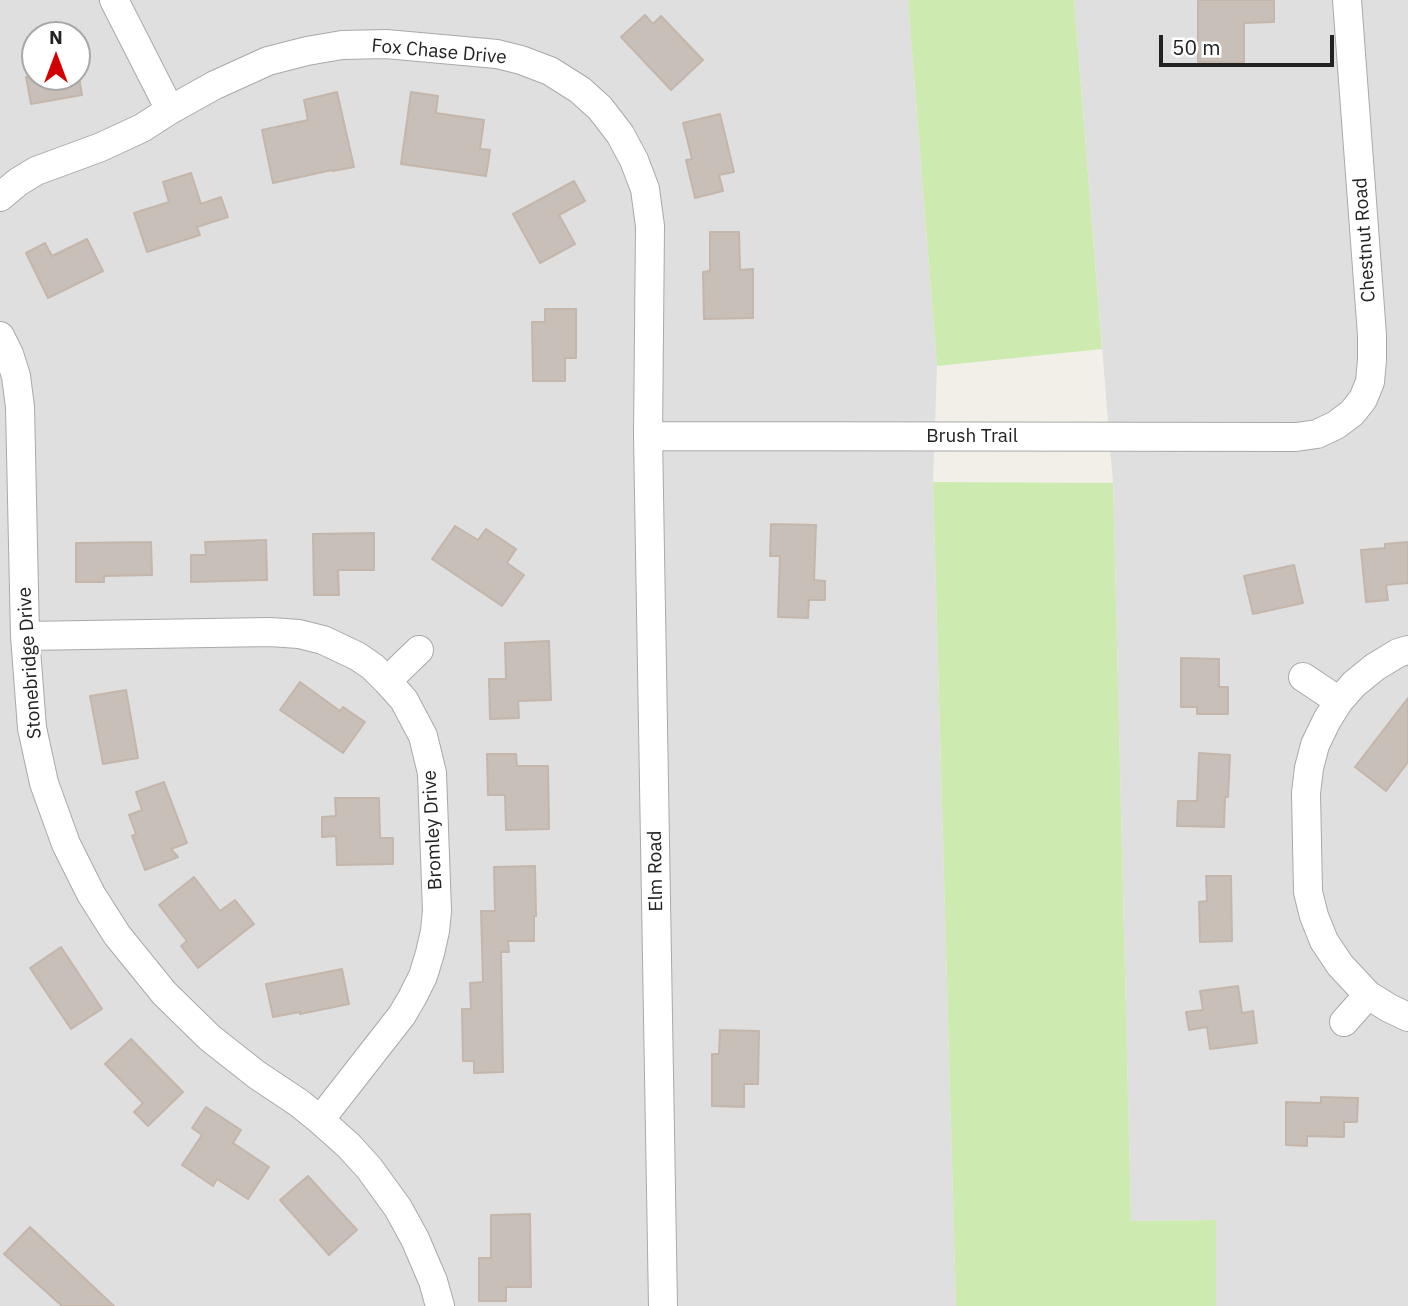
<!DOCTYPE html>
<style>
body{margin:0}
#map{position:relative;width:1408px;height:1306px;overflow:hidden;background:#f2efe9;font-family:"IBM Plex Sans",sans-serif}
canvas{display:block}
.north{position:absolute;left:21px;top:21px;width:70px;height:70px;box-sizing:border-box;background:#fff;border:2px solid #a7a7a7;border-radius:50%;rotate:0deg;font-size:19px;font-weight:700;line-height:28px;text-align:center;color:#222}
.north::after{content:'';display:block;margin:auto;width:24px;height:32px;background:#d40000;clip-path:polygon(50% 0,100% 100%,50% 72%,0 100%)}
.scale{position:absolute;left:1159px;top:35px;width:175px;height:32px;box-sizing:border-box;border:4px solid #222;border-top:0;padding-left:9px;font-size:21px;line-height:24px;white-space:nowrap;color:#222;-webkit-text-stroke:5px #fff;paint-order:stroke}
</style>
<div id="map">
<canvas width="1408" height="1306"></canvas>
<div class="north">N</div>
<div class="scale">50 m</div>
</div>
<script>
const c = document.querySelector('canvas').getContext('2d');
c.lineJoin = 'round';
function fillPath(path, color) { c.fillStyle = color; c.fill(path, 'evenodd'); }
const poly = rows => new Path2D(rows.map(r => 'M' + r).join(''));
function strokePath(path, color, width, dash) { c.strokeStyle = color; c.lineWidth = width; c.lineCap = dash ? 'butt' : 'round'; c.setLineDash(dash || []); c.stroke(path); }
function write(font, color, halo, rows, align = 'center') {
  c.font = font + ' "IBM Plex Sans",sans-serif'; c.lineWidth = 5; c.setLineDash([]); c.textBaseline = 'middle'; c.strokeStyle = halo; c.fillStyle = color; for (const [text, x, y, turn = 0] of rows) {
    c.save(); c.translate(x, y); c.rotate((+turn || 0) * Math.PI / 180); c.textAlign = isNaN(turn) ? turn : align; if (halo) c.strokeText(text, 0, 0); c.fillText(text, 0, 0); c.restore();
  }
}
fillPath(poly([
 [0,0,908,0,937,366,933,482,956,1306,0,1306],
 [35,35,77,35,77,77,35,77],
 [1074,0,1408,0,1408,1306,1216,1306,1216,1220,1131,1221,1113,483]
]), '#e0dfdf');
fillPath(poly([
 [908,0,1074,0,1102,349,937,366],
 [933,482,1113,483,1131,1221,1216,1220,1216,1306,956,1306]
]), '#cdebb0');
const building = poly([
 [1198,0,1274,0,1274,22,1244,23,1244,62,1198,62,1198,0],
 [645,15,653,24,661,16,703,60,671,90,621,37,645,15],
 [26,77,79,77,82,95,31,104,26,77],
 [337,92,354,167,333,171,332,170,273,183,262,130,308,120,304,100,337,92],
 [411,92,438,96,436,113,484,120,480,149,490,150,486,176,401,164,411,92],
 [720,114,734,172,719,175,723,191,695,198,686,160,692,159,683,123,720,114],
 [191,173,201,204,221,197,228,217,197,227,200,235,147,252,134,213,169,202,163,182,191,173],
 [574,181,585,201,559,215,575,244,540,263,513,214,574,181],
 [710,232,739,232,740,270,753,269,753,318,704,319,703,272,710,271,710,232],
 [87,239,103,271,48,298,26,253,45,243,52,256,87,239],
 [545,309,576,309,576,358,565,358,565,381,533,381,532,322,545,322,545,309],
 [771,524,816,525,814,580,825,581,825,600,809,600,808,618,778,617,780,556,770,556,771,524],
 [455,526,478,540,486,529,516,549,507,563,524,575,502,606,432,559,455,526],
 [374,533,374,570,338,570,339,595,314,595,313,534,374,533],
 [266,540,267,580,191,582,191,555,206,555,205,542,266,540],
 [151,542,152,575,104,576,104,582,76,582,76,543,151,542],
 [1408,542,1408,583,1386,585,1388,600,1366,602,1361,550,1385,548,1385,544,1408,542],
 [1294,565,1303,603,1253,614,1244,576,1294,565],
 [549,641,551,700,518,701,519,718,490,719,489,679,506,679,505,643,549,641],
 [1181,658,1219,659,1219,687,1228,687,1228,714,1197,714,1197,707,1181,707,1181,658],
 [300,682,340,711,343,707,365,722,343,753,280,710,300,682],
 [126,690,138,758,103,764,90,696,126,690],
 [1408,698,1408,762,1386,791,1355,767,1408,698],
 [1199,753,1230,755,1228,797,1225,797,1224,827,1177,826,1178,801,1197,801,1199,753],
 [487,754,516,754,517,766,548,766,549,829,506,830,505,795,488,795,487,754],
 [164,782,187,843,171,849,178,857,145,870,132,836,136,834,129,815,142,810,136,792,164,782],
 [335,798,379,798,380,838,393,838,393,864,337,865,336,836,322,837,322,817,336,816,335,798],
 [535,866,536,916,534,916,534,941,508,941,509,952,501,952,503,1072,474,1073,474,1061,463,1061,462,1009,471,1009,470,983,483,982,481,911,495,911,494,867,535,866],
 [1206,876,1231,876,1232,941,1200,942,1199,902,1207,901,1206,876],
 [194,877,220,911,235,900,254,924,198,968,181,946,187,941,159,905,194,877],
 [61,947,102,1009,71,1029,30,968,61,947],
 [342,969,349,1004,300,1014,300,1012,273,1017,266,984,342,969],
 [1238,986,1242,1013,1253,1011,1257,1043,1210,1049,1207,1027,1189,1030,1186,1012,1203,1010,1200,991,1238,986],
 [720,1030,759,1031,758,1084,744,1084,744,1107,712,1106,712,1054,719,1054,720,1030],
 [131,1039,183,1092,148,1126,134,1112,143,1103,105,1064,131,1039],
 [1321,1097,1358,1098,1357,1122,1344,1122,1344,1137,1307,1136,1307,1146,1286,1145,1286,1102,1321,1103,1321,1097],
 [206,1107,241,1130,233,1143,269,1167,248,1199,217,1179,213,1186,182,1165,202,1135,192,1128,206,1107],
 [308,1176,357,1230,329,1255,280,1200,308,1176],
 [530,1214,531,1287,506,1287,506,1301,479,1301,479,1258,491,1258,491,1215,530,1214],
 [30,1227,114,1306,62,1306,4,1254,30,1227]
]);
fillPath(building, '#c7bfb8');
strokePath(building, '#c4b6ab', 2);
const minor = poly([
 [114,0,170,110],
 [0,197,18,182,36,171,101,147,142,128,170,110,215,85,268,61,307,51,342,45,386,44,497,54,521,60,550,71,580,90,600,108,620,134,634,160,645,189,650,226,648,436,663,1306],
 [0,336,9,354,16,376,20,407,25,636,32,728,44,783,66,844,91,894,117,935,164,993,210,1038,257,1075,299,1103,320,1120,349,1146,369,1168,398,1208,415,1239,433,1281,440,1306],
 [648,436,1296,437,1317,434,1336,425,1352,413,1363,399,1370,382,1372,360,1372,335,1347,0],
 [25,636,270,632,299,634,323,640,357,656,373,667,387,681,404,700,423,736,432,773,437,911,435,931,430,953,423,976,412,998,402,1015,320,1120],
 [1408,650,1398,653,1375,667,1354,684,1339,701,1327,720,1315,745,1309,768,1306,793,1308,892,1314,916,1324,941,1340,965,1368,995,1389,1008,1408,1017],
 [1303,677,1339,701],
 [387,681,419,650],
 [1344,1022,1368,995]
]);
strokePath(minor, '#a9a9a9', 30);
strokePath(minor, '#fff', 28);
write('19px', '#222', '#fff', [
 ["Fox Chase Drive",439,52,5],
 ["Chestnut Road",1365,240,-94],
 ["Brush Trail",972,437],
 ["Stonebridge Drive",30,663,-94],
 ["Bromley Drive",433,830,-93],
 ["Elm Road",656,871,-91]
]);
</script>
